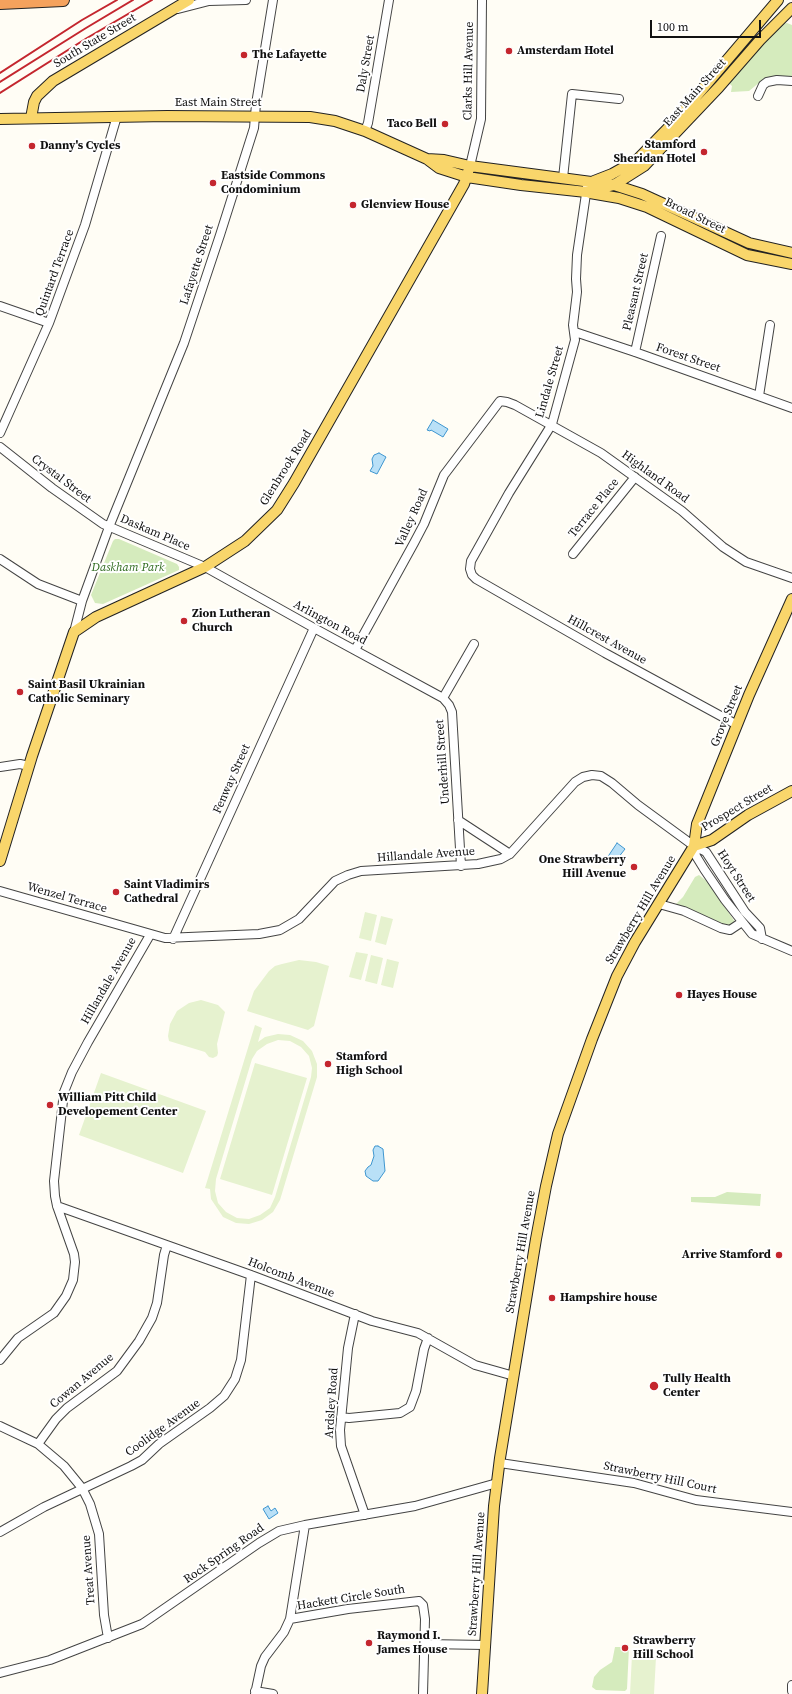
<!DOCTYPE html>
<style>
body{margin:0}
#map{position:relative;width:792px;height:1694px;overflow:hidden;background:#fffdf5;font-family:"Source Serif 4",serif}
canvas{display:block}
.scale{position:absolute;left:650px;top:20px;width:111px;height:18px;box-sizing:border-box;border:2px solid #111;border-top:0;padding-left:5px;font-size:12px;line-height:14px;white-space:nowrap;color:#111;-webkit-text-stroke:3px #fff;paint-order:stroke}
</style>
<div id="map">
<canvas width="792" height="1694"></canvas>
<div class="scale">100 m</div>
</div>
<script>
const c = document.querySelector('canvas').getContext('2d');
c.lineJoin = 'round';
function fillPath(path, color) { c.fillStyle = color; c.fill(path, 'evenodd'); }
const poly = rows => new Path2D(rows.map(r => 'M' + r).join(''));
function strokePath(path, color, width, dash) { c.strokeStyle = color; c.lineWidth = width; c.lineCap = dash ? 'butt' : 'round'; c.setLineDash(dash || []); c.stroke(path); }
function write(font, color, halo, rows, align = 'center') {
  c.font = font + ' "Source Serif 4",serif'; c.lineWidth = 4; c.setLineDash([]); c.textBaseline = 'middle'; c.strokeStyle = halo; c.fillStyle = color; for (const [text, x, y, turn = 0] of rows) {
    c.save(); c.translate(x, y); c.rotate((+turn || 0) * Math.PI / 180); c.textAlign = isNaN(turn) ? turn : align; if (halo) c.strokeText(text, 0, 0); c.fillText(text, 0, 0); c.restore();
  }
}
fillPath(poly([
 [787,23,792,25,792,78,769,78,760,82,749,91,731,92,732,86,729,83,781,24],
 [115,539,119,539,177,564,179,567,179,570,103,604,95,603,91,595,113,541],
 [699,875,709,883,735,922,733,924,727,926,675,905,683,897,695,877],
 [727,1192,761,1194,760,1206,691,1202,691,1197,715,1197],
 [615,1647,629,1647,627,1689,625,1691,596,1690,592,1687,594,1677,600,1670,612,1662]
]), '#d5ebbd');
fillPath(poly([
 [365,912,377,915,371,941,359,938],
 [381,916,393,919,386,945,375,942],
 [356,952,368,954,361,980,349,977],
 [371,955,383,958,377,984,365,981],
 [387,959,399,962,393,988,381,985],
 [299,960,316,962,329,966,314,1026,308,1030,247,1011,254,991,269,971,275,966,282,964],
 [201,1000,218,1005,225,1012,217,1044,218,1053,217,1056,213,1058,209,1057,205,1052,169,1041,168,1036,170,1024,177,1011,189,1003],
 [255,1025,262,1028,258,1042,265,1037,278,1034,290,1035,303,1041,312,1051,317,1064,317,1077,280,1200,273,1212,262,1220,249,1224,236,1223,223,1217,211,1199,210,1189,205,1188],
 [278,1040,290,1041,301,1047,309,1056,312,1068,311,1077,275,1197,270,1208,260,1215,249,1219,237,1218,226,1212,218,1203,215,1191,216,1179,252,1059,257,1051,267,1044],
 [255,1063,307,1078,272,1195,220,1179],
 [101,1073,206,1111,183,1173,79,1135],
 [632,1655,656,1657,654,1694,630,1694]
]), '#e6f2cf');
const water = poly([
 [433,420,448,429,443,437,431,430,430,431,427,430,433,420],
 [379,453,386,457,377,474,370,471,373,466,372,459,374,455,379,453],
 [617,843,625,849,614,863,607,858,617,843],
 [378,1146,383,1149,385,1171,378,1181,373,1181,366,1176,365,1171,368,1167,371,1165,374,1156,373,1150,375,1146,378,1146],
 [268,1506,271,1511,275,1508,278,1513,269,1519,263,1509,268,1506]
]);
fillPath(water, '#b9e0f7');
strokePath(water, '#3f96cf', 1);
const minor = poly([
 [178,9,209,1,246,0],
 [758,96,763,85,767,82,777,80,792,81],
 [365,131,368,123,389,0],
 [470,166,481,119,482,0],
 [563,178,572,94,619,99],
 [587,187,577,255,576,279,577,292,573,325,575,340,552,424,509,493,471,561,470,569,472,575,476,579,605,653,730,721,737,725],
 [0,306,49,323],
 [575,332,635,352,792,408],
 [635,352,661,236],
 [759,396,770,325],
 [0,433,49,323,85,225,117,116],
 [0,447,52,488,103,524,205,567,314,628,443,698,449,705,452,712,461,866],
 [573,554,635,477],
 [0,559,38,584,82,601],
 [74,632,82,601,109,527,184,343,220,235,254,128,256,104,273,0],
 [355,650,414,543,424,524,444,475,500,401,507,402,515,405,601,453,682,511,723,547,746,562,792,578],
 [443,698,474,644],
 [0,767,20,764,29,766],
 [458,820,510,854],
 [694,846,696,856,704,869,725,900,752,934,792,951],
 [0,891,165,938,259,934,280,930,299,919,335,881,348,875,361,871,478,864,501,859,510,854,575,782,583,777,592,775,601,776,612,783,638,805,694,846,706,852,745,912,760,928,762,939],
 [659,904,684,911,721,928,730,930,742,922],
 [173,939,314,628],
 [57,1206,251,1275,372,1321,418,1333,475,1365,514,1376],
 [355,1314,348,1348,340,1430,341,1446,365,1515],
 [0,1360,18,1338,54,1313,66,1296,73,1280,75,1262,74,1254,57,1206,55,1196,54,1181,64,1092,72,1072,88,1042,150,935],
 [341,1417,349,1418,400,1413,410,1407,416,1391,424,1349,428,1338],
 [0,1426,38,1444,64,1466,82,1488,90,1504,99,1534,104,1615,108,1638],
 [38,1444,56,1419,67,1408,117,1371,139,1341,152,1318,157,1303,164,1255,167,1245],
 [500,1463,634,1483,696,1500,792,1512],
 [0,1532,44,1507,131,1466,142,1460,159,1444,210,1408,224,1396,235,1379,241,1360,251,1275],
 [290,1619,348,1609,419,1601,423,1605,425,1619,423,1694],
 [425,1644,485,1645],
 [0,1673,50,1660,142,1624,259,1543,279,1531,305,1525,415,1506,497,1483],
 [792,1685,792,1691],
 [255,1691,273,1694],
 [255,1694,261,1666,265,1657,284,1632,290,1619,305,1525]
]);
const major = poly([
 [31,118,34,102,37,96,53,81,189,0],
 [0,119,167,116,310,117,335,121,365,131,427,159,439,168,467,177,521,185,586,192,614,185,644,166,719,87,760,40,792,8],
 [427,159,444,160,470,166,614,185,642,194,749,243,792,253],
 [594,181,612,174,637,160,677,119,778,0],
 [590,193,619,198,647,207,747,255,792,264],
 [694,846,712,840,748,815,792,791],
 [0,861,32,756,74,632,96,617,205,567,245,541,277,510,294,483,464,184,470,166],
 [482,1694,494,1506,500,1458,536,1239,546,1186,558,1134,592,1039,617,976,635,942,694,846,697,824,749,695,792,599]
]);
const highway = poly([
 [0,3,63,0]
]);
strokePath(minor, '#444', 10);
strokePath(major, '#222', 12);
strokePath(highway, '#222', 14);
strokePath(minor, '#fff', 8);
strokePath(major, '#f9d66b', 10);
strokePath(highway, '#f5a25d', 12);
strokePath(poly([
 [0,73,82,20,117,0],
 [0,82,86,28,133,0],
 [0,93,87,38,152,0]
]), '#c4262e', 2);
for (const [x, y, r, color] of [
 [509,51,4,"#c4262e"],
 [244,55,4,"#c4262e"],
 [445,124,4,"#c4262e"],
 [32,146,4,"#c4262e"],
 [704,152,4,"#c4262e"],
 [213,183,4,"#c4262e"],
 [353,205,4,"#c4262e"],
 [184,621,4,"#c4262e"],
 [20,692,4,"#c4262e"],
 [634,867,4,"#c4262e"],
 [116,892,4,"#c4262e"],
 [679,995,4,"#c4262e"],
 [328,1064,4,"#c4262e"],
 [50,1105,4,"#c4262e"],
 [779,1255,4,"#c4262e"],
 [552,1298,4,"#c4262e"],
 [654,1386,5,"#c4262e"],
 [369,1643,4,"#c4262e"],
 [625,1648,4,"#c4262e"]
]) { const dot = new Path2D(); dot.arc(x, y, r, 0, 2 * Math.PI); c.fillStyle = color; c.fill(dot); strokePath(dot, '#fff', 1.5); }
write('12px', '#111', '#fff', [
 ["South State Street",95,41,-31],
 ["Daly Street",366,64,-80],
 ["Clarks Hill Avenue",469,71,-89],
 ["East Main Street",695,93,-48],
 ["East Main Street",218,103],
 ["Broad Street",695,216,26],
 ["Lafayette Street",197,265,-72],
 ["Quintard Terrace",55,273,-70],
 ["Pleasant Street",636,292,-77],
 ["Forest Street",688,358,19],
 ["Lindale Street",550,382,-74],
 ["Glenbrook Road",286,468,-58],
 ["Highland Road",655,477,36],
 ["Crystal Street",61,479,37],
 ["Terrace Place",594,508,-51],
 ["Valley Road",412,518,-66],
 ["Daskam Place",155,533,23],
 ["Arlington Road",330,623,28],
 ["Hillcrest Avenue",607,640,29],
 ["Grove Street",727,716,-68],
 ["Underhill Street",443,762,-94],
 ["Fenway Street",232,779,-66],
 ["Prospect Street",737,808,-31],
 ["Hillandale Avenue",426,855,-4],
 ["Hoyt Street",736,876,57],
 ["Wenzel Terrace",67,898,16],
 ["Strawberry Hill Avenue",641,910,-59],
 ["Hillandale Avenue",109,981,-60],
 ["Strawberry Hill Avenue",521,1252,-80],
 ["Holcomb Avenue",291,1278,21],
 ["Cowan Avenue",82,1381,-40],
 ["Ardsley Road",332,1403,-86],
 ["Coolidge Avenue",163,1428,-36],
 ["Strawberry Hill Court",660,1478,12],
 ["Rock Spring Road",224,1554,-35],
 ["Treat Avenue",89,1570,-94],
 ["Strawberry Hill Avenue",477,1574,-86],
 ["Hackett Circle South",351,1598,-9]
]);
write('bold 12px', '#111', '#fff', [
 ["Amsterdam Hotel",517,51],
 ["The Lafayette",252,55],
 ["Taco Bell",437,124,"right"],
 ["Stamford",696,145,"right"],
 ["Sheridan Hotel",696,159,"right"],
 ["Danny's Cycles",40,146],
 ["Eastside Commons",221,176],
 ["Condominium",221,190],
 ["Glenview House",361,205],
 ["Zion Lutheran",192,614],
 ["Church",192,628],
 ["Saint Basil Ukrainian",28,685],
 ["Catholic Seminary",28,699],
 ["One Strawberry",626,860,"right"],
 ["Hill Avenue",626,874,"right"],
 ["Saint Vladimirs",124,885],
 ["Cathedral",124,899],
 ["Hayes House",687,995],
 ["Stamford",336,1057],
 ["High School",336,1071],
 ["William Pitt Child",58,1098],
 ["Developement Center",58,1112],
 ["Arrive Stamford",771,1255,"right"],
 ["Hampshire house",560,1298],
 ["Tully Health",663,1379],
 ["Center",663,1393],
 ["Raymond I.",377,1636],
 ["James House",377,1650],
 ["Strawberry",633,1641],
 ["Hill School",633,1655]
], 'left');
write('italic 12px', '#2f6b1f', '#fff', [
 ["Daskham Park",128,568]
]);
</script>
